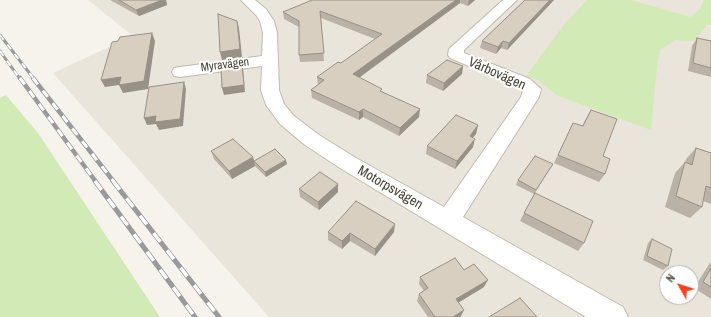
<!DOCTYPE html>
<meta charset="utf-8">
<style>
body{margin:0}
#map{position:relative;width:711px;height:317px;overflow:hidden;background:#f6f3ec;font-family:"Archivo Narrow",sans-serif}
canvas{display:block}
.north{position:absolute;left:659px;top:265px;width:40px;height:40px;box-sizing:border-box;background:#fff;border:1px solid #b7b4b0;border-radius:50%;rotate:309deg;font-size:11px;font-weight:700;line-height:16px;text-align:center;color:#4b4439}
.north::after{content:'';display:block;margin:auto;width:14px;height:18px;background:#fc3f1d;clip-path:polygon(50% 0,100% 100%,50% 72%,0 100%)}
</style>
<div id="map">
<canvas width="711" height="317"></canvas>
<div class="north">N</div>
</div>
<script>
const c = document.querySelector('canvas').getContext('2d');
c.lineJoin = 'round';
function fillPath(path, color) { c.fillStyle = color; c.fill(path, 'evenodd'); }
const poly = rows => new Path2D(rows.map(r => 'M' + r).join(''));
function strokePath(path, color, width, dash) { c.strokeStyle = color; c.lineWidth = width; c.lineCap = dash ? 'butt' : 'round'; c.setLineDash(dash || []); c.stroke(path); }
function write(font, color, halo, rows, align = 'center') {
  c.font = font + ' "Archivo Narrow",sans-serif'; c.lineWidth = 4; c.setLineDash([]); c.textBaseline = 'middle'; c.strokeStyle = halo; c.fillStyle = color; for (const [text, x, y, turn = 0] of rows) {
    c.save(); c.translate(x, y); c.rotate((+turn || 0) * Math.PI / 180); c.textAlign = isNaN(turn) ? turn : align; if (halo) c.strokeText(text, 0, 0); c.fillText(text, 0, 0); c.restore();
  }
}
fillPath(poly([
 [88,0,711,0,711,317,269,317,53,73,133,36],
 [667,273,691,273,691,297,667,297]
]), '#eae5da');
fillPath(poly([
 [587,0,631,0,691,17,700,9,704,0,711,0,711,25,707,25,694,41,675,40,660,50,657,67,651,130,558,96,538,80,526,76,563,26],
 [6,95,38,133,160,317,0,317,0,98]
]), '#d2eab5');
const street = poly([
 [241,0,255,0,266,9,274,21,277,33,279,90,284,104,294,116,319,135,356,158,444,207,521,97,523,90,518,87,450,58,448,55,449,49,503,0,517,0,464,50,464,53,530,79,541,89,539,97,463,217,623,307,628,317,586,317,340,168,305,145,280,124,266,105,261,90,262,66,180,77,174,76,172,72,174,68,180,67,262,56,263,33,260,21,256,15,241,0]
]);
strokePath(street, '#c2bbae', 2);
fillPath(street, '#fff');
const railFar2 = poly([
 [0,35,34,79],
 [0,51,20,79]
]);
const railFar1 = poly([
 [20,78,96,182],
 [33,78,114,182]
]);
const rail = poly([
 [95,181,195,317],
 [113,181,219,317]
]);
strokePath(railFar2, '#9a9a9a', 3);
strokePath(railFar1, '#9a9a9a', 4.5);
strokePath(rail, '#9a9a9a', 5);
strokePath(railFar2, '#fff', 2, [6]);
strokePath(railFar1, '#fff', 3, [8]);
strokePath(rail, '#fff', 3.5, [11]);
fillPath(poly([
 [110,0,166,0,167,5,139,16],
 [312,0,475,0,468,6,460,3,359,78,382,91,419,117,399,136,363,117,359,120,312,98,311,90,318,85,317,77,341,63,375,39,321,18,324,61,300,62,299,55,299,27,284,19,283,12],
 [525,0,554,0,507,50,501,48,496,54,480,48,482,41],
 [697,38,711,41,711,77,688,71,692,46],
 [463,66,462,74,443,91,426,83,427,75],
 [591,110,603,156,605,174,599,182,554,163,573,123,582,126],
 [478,125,476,134,473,137,473,147,455,169,426,154,427,146],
 [696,148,711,153,711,204,703,201,702,207,690,218,665,207,675,173,685,162,686,159],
 [211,151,253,157,254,161,287,164,266,177,255,166,232,179,214,159],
 [553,164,535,193,584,243,578,251,520,221,534,194,516,185,518,180],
 [338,184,338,192,319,210,300,197,299,189],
 [328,232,394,232,375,256,350,241,342,249,328,240],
 [652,239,668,266,663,270,643,260,648,243],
 [711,262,711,299,694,288,710,263],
 [464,270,484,287,459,302,461,316,460,317,428,317,417,301,419,294,424,291,419,284,420,277]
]), '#bab2a6');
fillPath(poly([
 [162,0,166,0,167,5,139,16,136,10],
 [456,0,460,0,460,3,353,82,353,74],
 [469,0,475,0,468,6],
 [550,0,554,0,507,50,509,43],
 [237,21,239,28,242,57,222,60,220,52],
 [152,33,155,41,148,89,123,93,119,85,105,87,101,80,121,77],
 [503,41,501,48,496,54,498,47],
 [242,64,243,70,245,92,224,95,222,88],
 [463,66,462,74,443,91,444,83],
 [184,82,186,89,183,126,159,130,156,124,147,125,144,118,156,116],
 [363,109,363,117,359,120,359,112],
 [420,109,419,117,399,136,400,128],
 [478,125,476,134,467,144,470,136],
 [475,139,473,147,455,169,457,161],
 [253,157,255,166,232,179,229,171],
 [286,160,287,164,266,177,265,172],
 [338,184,338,192,319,210,318,202],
 [395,224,394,232,375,256,375,249],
 [350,233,350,241,342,249,342,241],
 [488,280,484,287,453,306,456,299],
 [464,310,461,316,460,317,453,317]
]), '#979187');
const building = poly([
 [119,0,162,0,136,10,119,0],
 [312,0,456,0,353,74,382,89,380,91,420,109,400,128,363,109,359,112,311,90,324,80,317,77,338,62,341,63,382,34,320,11,324,53,299,55,299,21,283,12,312,0],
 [525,0,550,0,509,43,503,41,498,47,482,41,525,0],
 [218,14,237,21,240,49,220,52,218,14],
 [152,33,144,81,119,85,121,77,101,80,112,42,118,41,120,37,152,33],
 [697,38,711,41,711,68,693,63,697,38],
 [447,60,463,66,444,83,427,75,447,60],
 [242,64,244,85,222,88,221,67,242,64],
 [184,82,180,119,155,122,156,116,144,118,149,87,184,82],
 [591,110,617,119,603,156,610,159,605,174,558,155,573,123,583,126,591,110],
 [456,115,478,125,470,136,475,139,457,161,427,146,456,115],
 [233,139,253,157,229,171,211,151,233,139],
 [696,148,711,153,711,188,706,186,702,207,676,196,685,162,692,165,696,148],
 [275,149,286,160,265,172,254,161,275,149],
 [535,156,553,164,536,190,518,180,535,156],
 [320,172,338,184,318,202,299,189,320,172],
 [535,193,593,221,584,243,524,213,535,193],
 [356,201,395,224,375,249,350,233,342,241,328,232,356,201],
 [652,239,672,249,668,266,647,256,652,239],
 [455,258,464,270,474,264,488,280,456,299,464,310,453,317,435,317,419,294,428,288,420,277,455,258],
 [711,268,711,287,703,282,711,268],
 [520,298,537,317,489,317,520,298]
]);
fillPath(building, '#d8cfc1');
strokePath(building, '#979187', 1);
write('12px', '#4b4439', '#fff', [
 ["Myravägen",225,65,-7]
]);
write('14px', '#4b4439', '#fff', [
 ["Vårbovägen",497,74,24],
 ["Motorpsvägen",390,188,30]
]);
</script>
